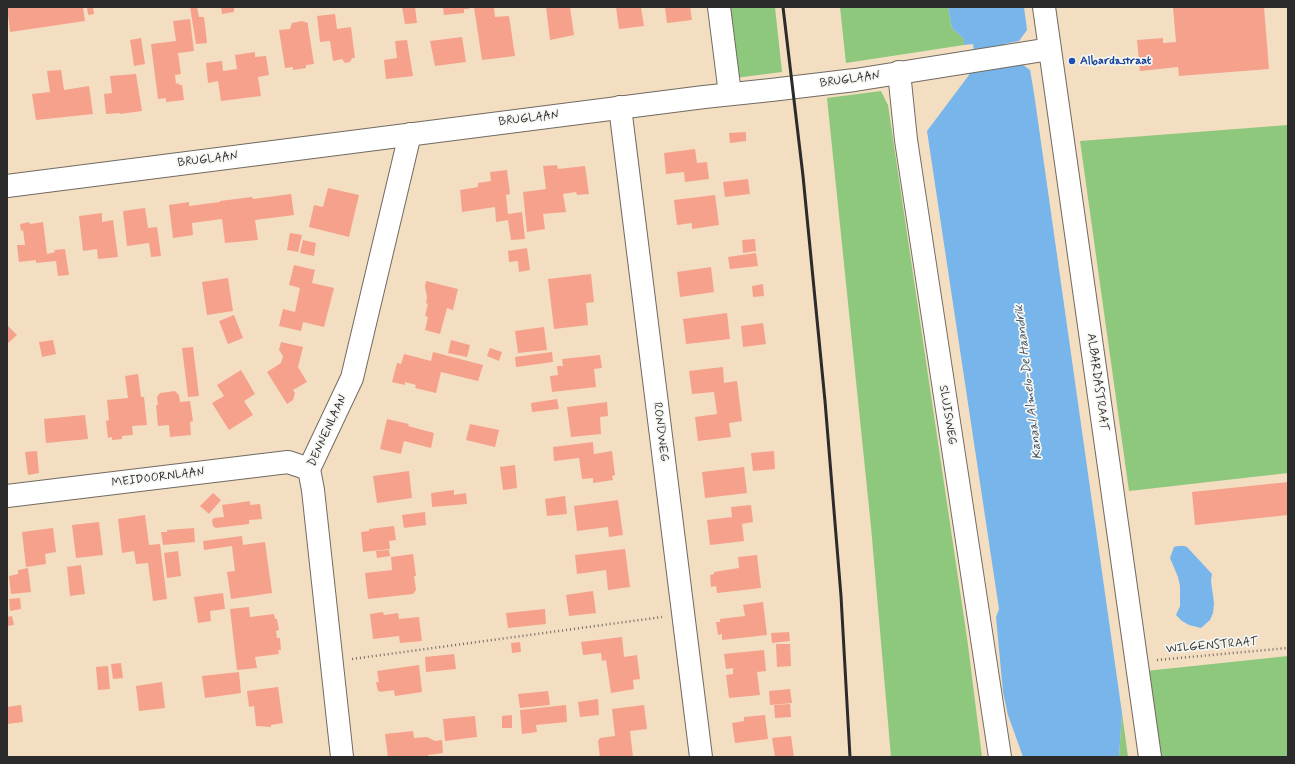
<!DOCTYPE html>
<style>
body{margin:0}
#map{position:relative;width:1295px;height:764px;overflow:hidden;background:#f3dec2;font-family:Mynerve,sans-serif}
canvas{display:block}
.frame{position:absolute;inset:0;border:8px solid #2b2b2b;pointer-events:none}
</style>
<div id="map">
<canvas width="1295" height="764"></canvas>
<div class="frame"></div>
</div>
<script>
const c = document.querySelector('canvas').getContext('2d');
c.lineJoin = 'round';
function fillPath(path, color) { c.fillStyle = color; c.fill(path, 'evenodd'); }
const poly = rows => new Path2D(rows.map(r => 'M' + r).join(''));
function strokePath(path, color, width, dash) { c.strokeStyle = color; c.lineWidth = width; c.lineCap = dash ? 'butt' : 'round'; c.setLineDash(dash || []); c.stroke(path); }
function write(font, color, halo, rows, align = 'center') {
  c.font = font + ' Mynerve,sans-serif'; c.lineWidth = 3.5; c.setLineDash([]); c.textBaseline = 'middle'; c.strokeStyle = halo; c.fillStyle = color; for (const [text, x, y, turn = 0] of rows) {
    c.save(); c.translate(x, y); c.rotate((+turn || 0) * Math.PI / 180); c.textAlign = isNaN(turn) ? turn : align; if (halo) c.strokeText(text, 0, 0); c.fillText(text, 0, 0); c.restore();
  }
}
fillPath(poly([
 [727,7,775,7,782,72,735,78],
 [840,7,948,7,952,28,964,39,964,45,846,63],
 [881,91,888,105,968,645,982,757,891,757,871,527,827,98],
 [1288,125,1288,473,1129,491,1080,141],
 [1288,656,1288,757,1158,757,1146,671],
 [1122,713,1128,757,1119,757]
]), '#8dc87d');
fillPath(poly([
 [948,7,1024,7,1027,30,1019,41,1004,44,1007,66,1022,64,1030,70,1034,93,1122,713,1119,757,1023,757,1008,715,1003,692,996,617,999,609,927,131,969,75,969,71,977,70,973,44,964,45,964,39,952,28],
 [1178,546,1184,546,1187,547,1212,574,1211,581,1214,603,1213,613,1210,620,1201,628,1189,625,1182,621,1176,615,1180,606,1180,586,1178,577,1170,558,1174,547]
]), '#78b5eb');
fillPath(poly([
 [7,7,83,7,85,21,10,32],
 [87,7,93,7,94,14,88,15],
 [190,7,197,7,199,17,204,17,207,43,196,44],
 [221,7,234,7,234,12,222,14],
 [402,7,415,7,417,23,405,24],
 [443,7,468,7,469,9,464,9,464,13,444,15],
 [474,7,494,7,495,17,509,16,515,56,482,60],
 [546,7,570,7,574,35,550,40],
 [616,7,641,7,644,26,619,29],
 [665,7,690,7,692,20,667,23],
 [1173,7,1264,7,1269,69,1179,76,1178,67,1140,71,1137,40,1163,38,1163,43,1176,42],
 [335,14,337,29,351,27,355,58,352,58,350,62,345,63,342,59,333,61,330,41,320,42,317,16],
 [190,19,194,51,178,53,181,74,175,75,176,84,179,83,179,85,182,85,184,100,166,102,166,98,158,99,151,44,176,41,173,21],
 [302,21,308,23,308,26,314,64,306,65,306,68,293,70,293,67,285,68,279,30,290,29,292,23],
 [462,37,466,62,435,66,430,41],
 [141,38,145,64,134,66,130,40],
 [407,40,413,76,386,79,384,60,397,58,395,41],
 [255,52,255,57,266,56,269,75,258,77,261,96,221,101,218,81,208,83,206,63,222,61,223,71,237,69,235,55],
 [61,70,64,90,89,86,93,114,36,120,32,94,50,92,47,71],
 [136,74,142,111,120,114,120,113,106,114,104,94,112,93,110,76],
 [746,132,746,141,730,143,729,133],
 [695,149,697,163,707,162,709,179,685,182,684,172,666,174,664,153],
 [557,165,558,169,585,166,589,194,577,195,576,192,563,194,566,212,543,214,545,229,527,232,523,192,546,189,543,166],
 [507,170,510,194,506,195,508,214,522,212,525,239,511,240,508,220,496,222,495,207,462,212,460,190,478,187,478,183,491,181,490,172],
 [748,179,750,194,725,197,723,182],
 [328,188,359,195,349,237,309,227,314,205,323,207],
 [291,194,294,215,255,220,258,240,225,243,222,219,192,223,193,235,173,238,169,205,189,202,189,206,220,202,220,201,252,197,253,199],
 [715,195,719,225,692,229,692,223,677,225,674,200],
 [145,208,148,228,157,227,161,256,151,257,149,243,127,246,123,211],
 [102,213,102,222,113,220,118,257,98,259,97,249,83,251,79,216],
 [29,222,30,224,43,222,47,254,55,252,54,250,65,249,69,275,58,276,56,261,36,263,36,260,19,262,17,245,25,245,23,230,21,231,20,224],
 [290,233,302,235,298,252,287,250],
 [755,239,756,251,743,253,742,240],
 [303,240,316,243,314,256,300,253],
 [527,248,530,270,519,272,518,261,509,262,508,251],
 [756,253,758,266,730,269,728,257],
 [294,265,315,270,312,283,334,288,324,327,303,322,301,331,279,326,283,309,295,312,300,288,289,285],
 [711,267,714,292,680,297,677,272],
 [591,274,594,302,586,303,588,325,554,329,548,279],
 [228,278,233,311,207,315,202,282],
 [426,281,458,289,453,310,447,308,440,334,425,330,428,317,425,316,428,304,426,303,427,297,425,287],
 [763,284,764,296,753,297,752,286],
 [727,313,730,339,686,344,683,319],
 [234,315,243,338,228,344,219,321],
 [763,323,766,344,743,347,741,326],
 [7,325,17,335,7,344],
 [544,327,547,350,518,353,515,331],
 [53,340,56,354,42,357,39,342],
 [451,340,470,345,467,357,448,353],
 [281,342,303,347,298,367,307,382,293,390,295,393,293,400,287,404,267,372,281,363,283,356,279,350],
 [193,347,199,396,188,397,182,348],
 [490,348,502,352,499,361,487,356],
 [433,352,483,365,478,381,441,372,436,393,415,388,416,385,405,382,405,385,392,382,397,363,401,364,404,354,431,361],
 [552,352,553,362,516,367,515,357],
 [600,355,602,368,594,369,596,387,552,392,550,376,558,375,557,366,563,366,562,359],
 [723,367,724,383,737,381,742,421,729,423,731,437,698,441,695,417,717,414,714,392,692,394,689,371],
 [241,370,255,394,244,401,253,415,229,430,212,403,224,396,217,385],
 [138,374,141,397,144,397,147,425,132,426,133,435,122,436,122,439,112,440,112,437,108,438,106,421,109,420,107,400,128,398,125,376],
 [175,391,179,395,180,402,190,401,193,421,190,422,191,435,170,437,169,425,158,426,156,405,158,405,157,397,160,393],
 [557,399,559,409,532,412,531,403],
 [607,402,608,416,600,417,601,434,571,437,567,407],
 [85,415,88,439,46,443,44,419],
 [387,419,409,424,408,426,434,433,431,448,404,441,401,454,380,449],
 [470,424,499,430,495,447,466,440],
 [593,442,594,454,612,451,615,475,612,476,613,480,593,483,593,478,582,479,579,458,554,461,553,447],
 [37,451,39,473,28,475,25,452],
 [774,451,775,469,753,471,751,453],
 [515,465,517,488,503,490,500,467],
 [744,467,747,493,705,498,702,472],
 [409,471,412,498,377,503,373,476],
 [1288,482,1288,515,1195,525,1192,492],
 [454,490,454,495,466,493,467,504,432,507,431,493],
 [213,493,221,500,209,514,200,506],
 [565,496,567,514,547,516,545,499],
 [618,500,623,535,609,537,608,527,577,531,574,506],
 [250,501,250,505,260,504,262,519,249,520,249,524,216,528,213,526,212,520,214,518,224,517,222,505],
 [751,505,753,522,742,524,744,541,710,545,707,520,732,517,731,507],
 [425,512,426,525,404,528,402,515],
 [145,515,149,545,160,544,167,599,153,601,148,563,136,564,134,551,122,553,118,519],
 [99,522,103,555,76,558,72,525],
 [394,526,396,540,389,541,390,549,363,552,361,532,369,531,369,529],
 [53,528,56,552,45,554,46,564,26,567,22,532],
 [194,528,195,542,163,545,161,532,167,532,167,530],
 [242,536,243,545,265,542,272,593,231,599,227,572,235,571,232,546,204,550,203,541],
 [625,549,630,587,608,590,606,570,577,574,575,555],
 [389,550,390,556,377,558,376,551],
 [178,551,181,576,167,578,164,553],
 [413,554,416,576,414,576,416,590,413,594,368,599,365,573,392,570,391,557],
 [757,555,761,588,717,593,716,586,711,587,710,575,714,574,714,572,739,568,738,557],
 [81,565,85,594,70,596,67,567],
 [28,568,31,592,11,594,9,576,18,574,18,570],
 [593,591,596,613,569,616,566,595],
 [223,593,225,609,210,611,211,621,198,623,194,597],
 [20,598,21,609,10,611,9,599],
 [763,602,767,635,722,640,722,634,718,635,716,622,720,622,720,619,745,616,743,605],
 [249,607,250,617,274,614,275,619,277,619,279,630,276,631,277,638,280,638,281,650,278,650,279,654,255,657,257,668,237,670,230,609],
 [545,609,546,624,508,628,506,613],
 [383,612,384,615,398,613,399,619,419,617,422,641,400,643,399,636,373,639,370,614],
 [12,616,14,625,7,626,7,617],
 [789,632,790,641,772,643,771,633],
 [622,637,624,657,637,655,640,679,633,680,634,689,611,693,606,660,602,661,601,653,583,655,581,642],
 [520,642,521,652,512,653,511,643],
 [776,644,790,644,791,666,777,667],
 [764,650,766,671,757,672,760,695,729,698,726,675,733,674,733,668,726,669,724,654],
 [454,654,456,669,426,672,425,657],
 [121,663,123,678,113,679,111,664],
 [419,665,422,692,395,696,394,690,380,692,380,691,378,691,376,682,379,682,377,671],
 [108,666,110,689,98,690,96,667],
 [239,672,241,693,205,698,202,676],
 [162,682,165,708,139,711,136,686],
 [278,687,283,723,271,725,271,727,256,726,254,706,249,707,247,691],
 [790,689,792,703,770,705,769,691],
 [548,691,550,705,520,708,518,694],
 [598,699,599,715,580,717,578,702],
 [790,704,791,717,775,718,774,705],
 [21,705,23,722,7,724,7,707],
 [566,705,567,722,536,725,537,732,522,734,520,710],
 [644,705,647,729,630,731,633,757,600,757,598,741,600,738,615,736,612,709],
 [512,715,512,728,502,728,502,716],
 [765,715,768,739,735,743,732,723,744,721,744,717],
 [475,716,477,737,445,741,443,719],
 [413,731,414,738,427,737,435,741,442,740,443,753,428,755,428,757,388,757,385,734],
 [791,736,794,757,775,757,772,738]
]), '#f6a18c');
const street = poly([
 [719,7,730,94],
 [899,72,906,140,1000,757],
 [620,107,701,757],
 [7,496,288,462,309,469],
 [342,757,313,490,309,469,352,378,410,134]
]);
const secondary = poly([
 [1044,7,1150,757],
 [7,186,704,97,771,90,855,80,1050,49]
]);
strokePath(street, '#716a60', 24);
strokePath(secondary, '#716a60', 24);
strokePath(poly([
 [352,659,662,617],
 [1157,660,1288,648]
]), '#716a60', 2.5, [1, 3]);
strokePath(street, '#fff', 22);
strokePath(secondary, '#fff', 22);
strokePath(poly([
 [783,7,803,176,825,401,841,596,850,757]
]), '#2b2b2b', 3);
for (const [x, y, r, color] of [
 [1072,61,4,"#1a4fb4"]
]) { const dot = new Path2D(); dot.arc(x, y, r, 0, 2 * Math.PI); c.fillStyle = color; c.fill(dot); strokePath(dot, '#f6f6f2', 1.5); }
write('bold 12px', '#164399', '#f6f6f2', [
 ["Albardastraat",1080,61]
], 'left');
write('12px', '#2b2b2b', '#f6f6f2', [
 ["BRUGLAAN",850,80,-8],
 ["BRUGLAAN",529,119,-7],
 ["BRUGLAAN",208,160,-7],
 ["ALBARDASTRAAT",1097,382,82],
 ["SLUISWEG",947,415,81],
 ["DENNENLAAN",328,431,-65],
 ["RONDWEG",660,432,83],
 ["MEIDOORNLAAN",158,478,-7],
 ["WILGENSTRAAT",1212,646,-5]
]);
write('italic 13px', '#425465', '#f6f6f2', [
 ["Kanaal Almelo-De Haandrik",1029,382,-97]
]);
</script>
